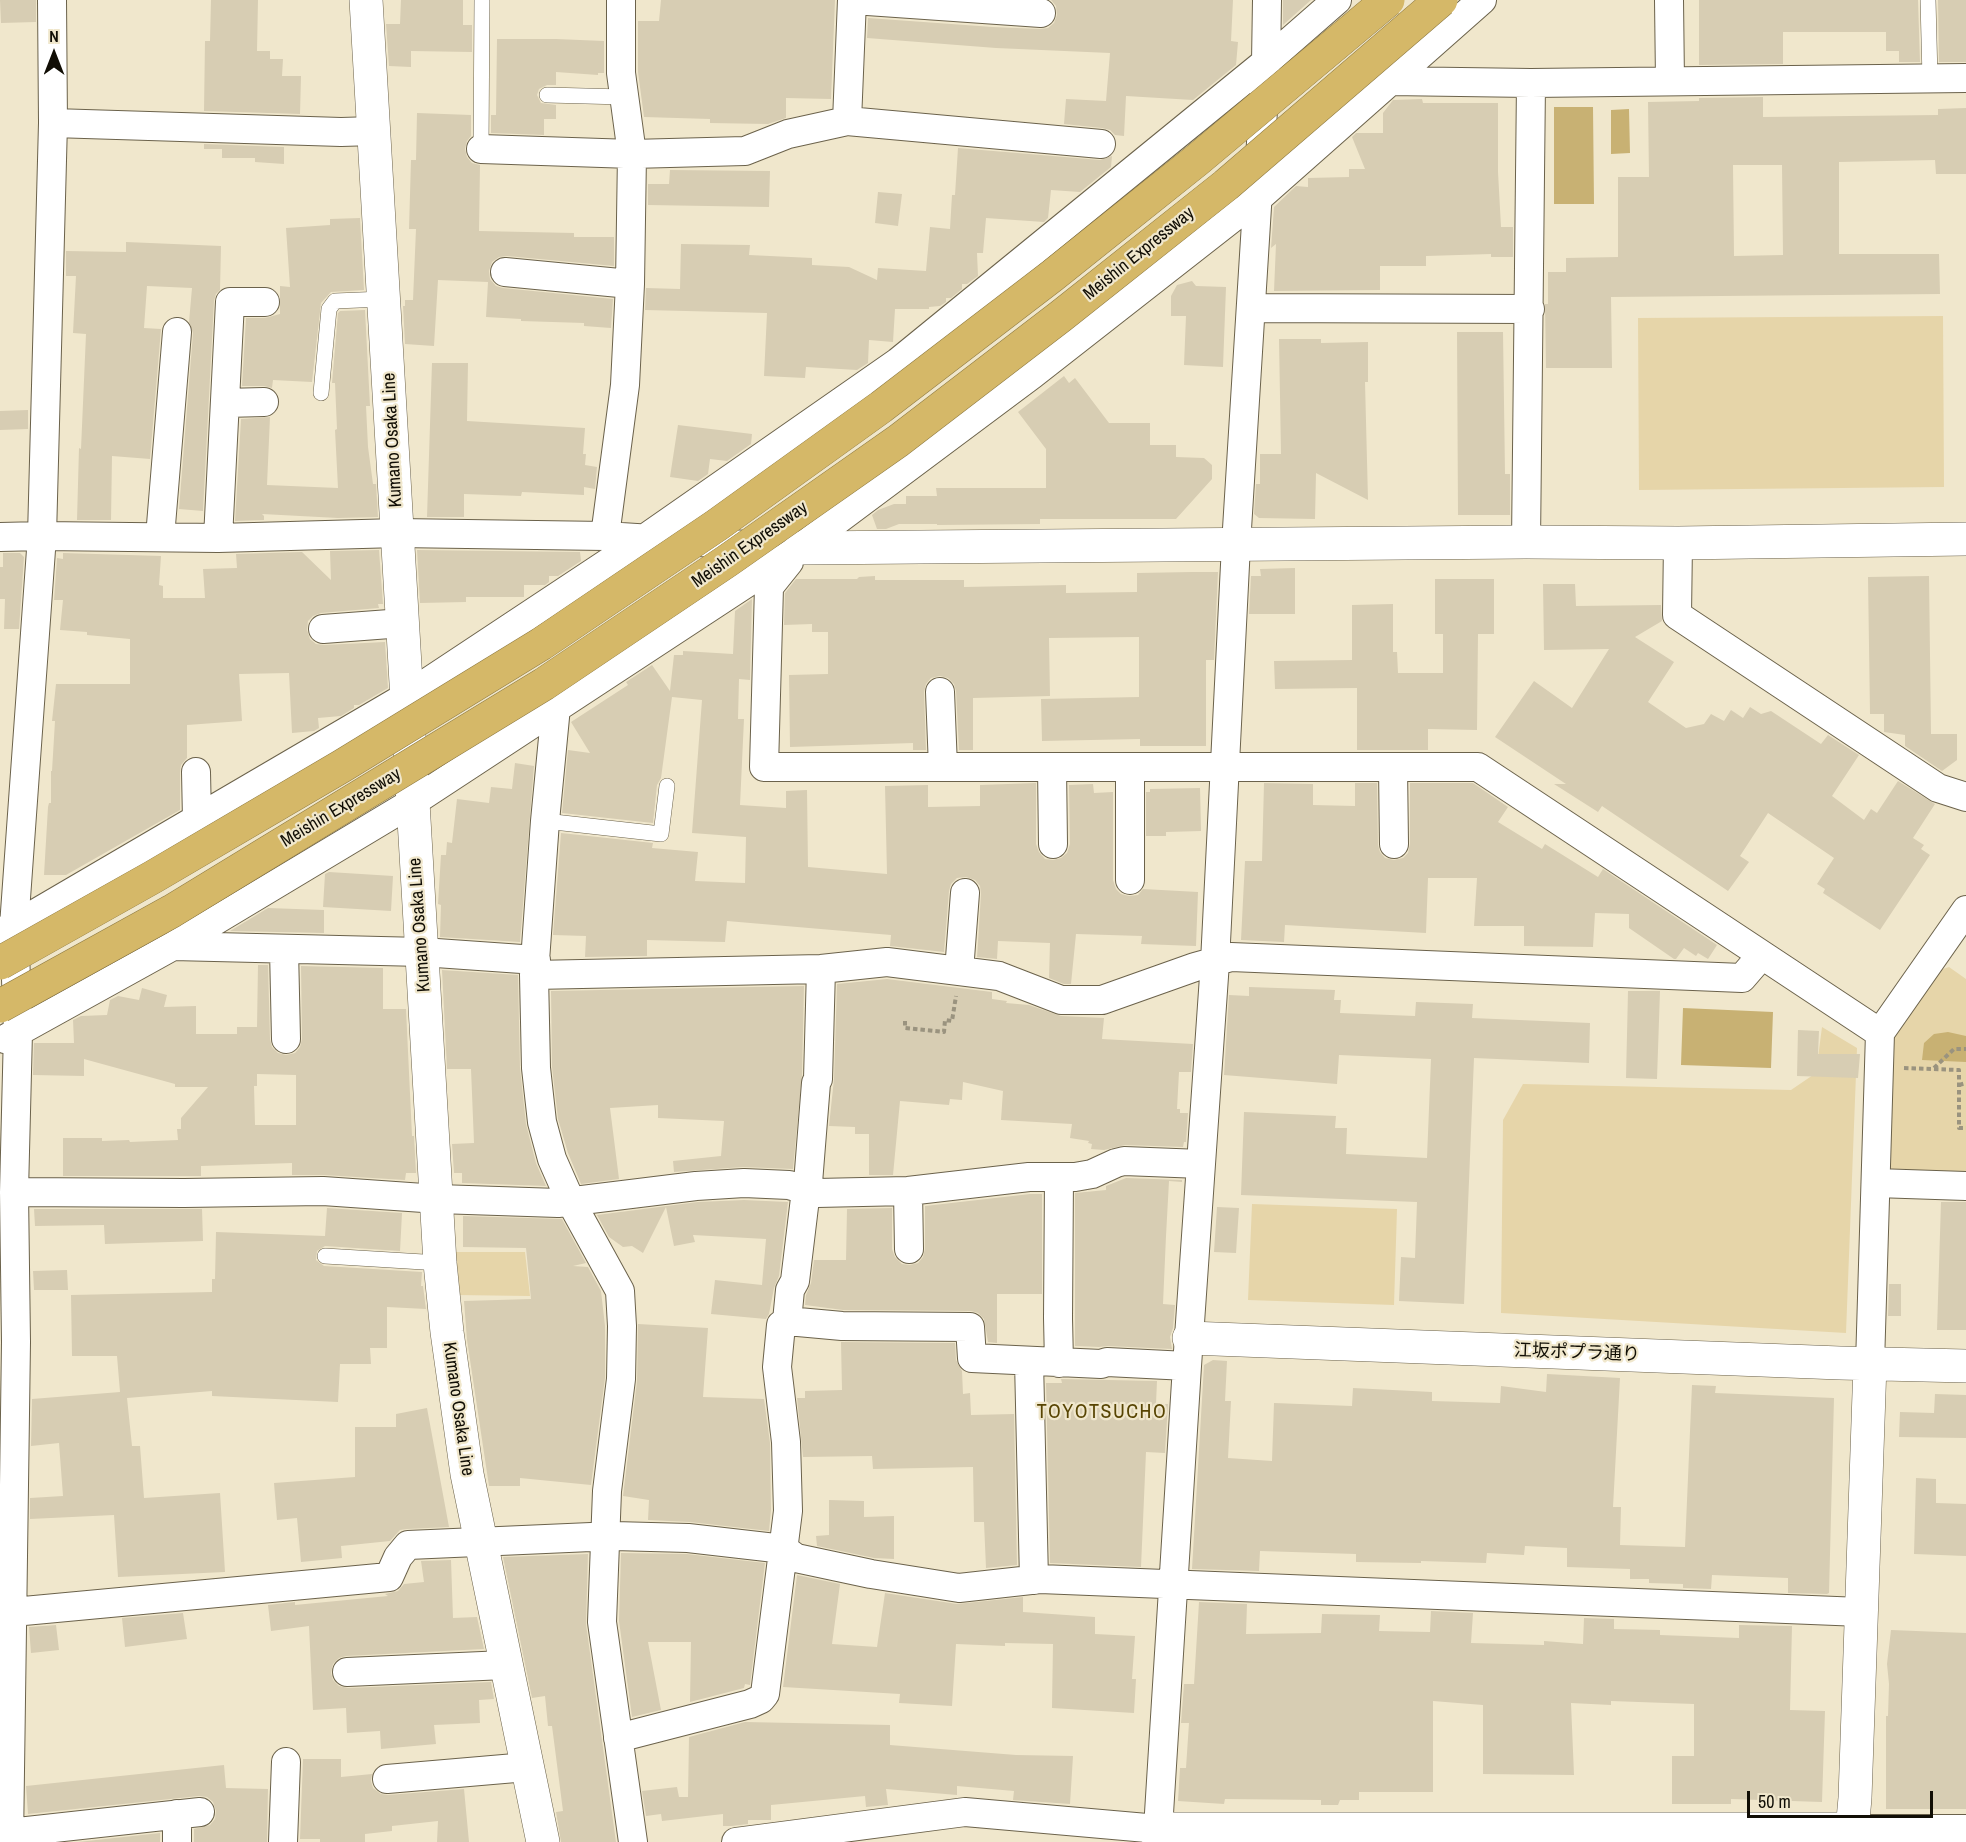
<!DOCTYPE html>
<meta charset="utf-8">
<style>
body{margin:0}
#map{position:relative;width:1966px;height:1842px;overflow:hidden;background:#f0e7cc;font-family:"Archivo Narrow",sans-serif}
canvas{display:block}
.north{position:absolute;left:24px;top:24px;width:60px;height:60px;-webkit-text-stroke:4px #f0e7cc;paint-order:stroke;rotate:0deg;font-size:16px;font-weight:700;line-height:24px;text-align:center;color:#110e05}
.north::after{content:'';display:block;margin:auto;width:21px;height:27px;background:#110e05;clip-path:polygon(50% 0,100% 100%,50% 72%,0 100%)}
.scale{position:absolute;left:1747px;top:1791px;width:186px;height:27px;box-sizing:border-box;border:3px solid #110e05;border-top:0;padding-left:8px;font-size:18px;line-height:21px;white-space:nowrap;color:#110e05;-webkit-text-stroke:4px #f0e7cc;paint-order:stroke}
</style>
<div id="map">
<canvas width="1966" height="1842"></canvas>
<div class="north">N</div>
<div class="scale">50 m</div>
</div>
<script>
const c = document.querySelector('canvas').getContext('2d');
c.lineJoin = 'round';
function fillPath(path, color) { c.fillStyle = color; c.fill(path, 'evenodd'); }
const poly = rows => new Path2D(rows.map(r => 'M' + r).join(''));
function strokePath(path, color, width, dash) { c.strokeStyle = color; c.lineWidth = width; c.lineCap = dash ? 'butt' : 'round'; c.setLineDash(dash || []); c.stroke(path); }
function write(font, color, halo, rows, align = 'center') {
  c.font = font + ' "Archivo Narrow","Noto Sans JP",sans-serif'; c.lineWidth = 4.5; c.setLineDash([]); c.textBaseline = 'middle'; c.strokeStyle = halo; c.fillStyle = color; for (const [text, x, y, turn = 0] of rows) {
    c.save(); c.translate(x, y); c.rotate((+turn || 0) * Math.PI / 180); c.textAlign = isNaN(turn) ? turn : align; if (halo) c.strokeText(text, 0, 0); c.fillText(text, 0, 0); c.restore();
  }
}
fillPath(poly([
 [1943,316,1944,487,1639,490,1638,318],
 [1949,967,1966,979,1966,1176,1897,1174,1883,1161,1888,1044,1934,972],
 [1822,1027,1857,1048,1846,1333,1501,1313,1503,1120,1523,1084,1791,1090,1816,1073],
 [1252,1204,1397,1209,1394,1305,1248,1300],
 [452,1252,525,1252,530,1296,456,1295]
]), '#e6d5a9');
fillPath(poly([
 [1554,107,1593,107,1594,204,1554,204],
 [1629,109,1630,153,1611,154,1611,110],
 [1683,1008,1773,1012,1771,1068,1681,1065],
 [1948,1032,1966,1036,1966,1062,1922,1060,1924,1043,1934,1034]
]), '#c8b173');
fillPath(poly([
 [0,0,36,0,36,22,1,23],
 [211,0,258,0,257,51,270,51,270,59,283,59,282,76,301,76,300,114,204,111,205,41,210,41],
 [401,0,463,0,463,25,472,25,472,52,411,51,411,67,389,66,386,24,400,24],
 [661,0,835,0,831,99,786,98,786,118,768,124,710,123,710,119,644,117,638,72,638,21,659,21],
 [1051,0,1233,0,1231,41,1238,42,1236,65,1193,100,1126,96,1124,136,1115,135,1110,130,1102,128,1064,124,1066,99,1106,101,1110,53,996,48,867,38,868,18,993,27,1040,29,1048,28,1054,23,1057,15,1056,6],
 [1283,0,1311,0,1283,25],
 [1699,0,1918,0,1920,62,1899,62,1899,51,1886,51,1886,32,1783,32,1783,64,1699,65],
 [1938,0,1966,0,1966,62,1939,62],
 [497,39,556,39,604,41,604,73,598,73,598,75,556,72,556,85,547,85,539,89,537,95,541,103,556,105,556,119,544,119,544,135,491,133,491,115,496,115],
 [1763,97,1763,117,1938,115,1938,109,1966,108,1966,174,1936,174,1935,160,1839,162,1839,254,1939,254,1940,294,1611,297,1612,368,1546,368,1545,304,1548,304,1548,272,1566,272,1566,258,1618,257,1618,177,1649,177,1648,102,1699,101,1699,98],
 [1733,165,1782,165,1783,255,1734,256],
 [1422,99,1423,103,1498,103,1498,172,1501,227,1513,227,1513,257,1491,257,1491,254,1426,256,1426,266,1380,266,1380,290,1274,291,1276,244,1271,248,1274,207,1296,186,1308,187,1308,178,1349,177,1349,169,1365,169,1352,137,1356,133,1383,133,1383,113,1393,100],
 [417,113,471,115,471,136,467,141,465,149,467,157,472,163,480,165,479,231,574,233,574,237,614,237,614,266,507,256,499,257,492,262,489,271,490,279,496,286,503,288,613,299,611,328,584,326,584,323,521,321,521,319,486,317,488,282,438,280,434,346,405,344,403,306,405,306,405,300,413,300,416,229,409,229,411,160,416,160],
 [204,144,284,147,284,164,255,162,255,158,222,158,222,149,204,149],
 [958,148,1100,160,1112,156,1111,167,1080,192,1051,190,1048,218,1044,222,986,218,983,253,977,253,978,276,967,284,962,284,962,289,951,298,946,298,946,302,940,306,929,307,929,309,895,309,893,342,869,340,868,363,857,370,806,367,805,378,764,376,767,313,645,310,646,288,680,289,681,244,750,245,749,255,812,258,812,265,849,267,877,280,878,268,926,271,930,227,950,229,952,195,955,195],
 [670,170,770,171,769,207,648,205,648,184,669,184],
 [878,192,902,194,898,226,875,223],
 [360,218,364,290,331,292,321,303,312,382,273,380,272,388,264,386,242,386,246,318,265,318,280,314,280,286,290,287,286,228,330,225,330,219],
 [126,242,221,246,220,290,216,294,214,301,203,511,179,509,193,333,189,322,192,288,147,286,144,328,161,329,150,459,112,456,111,520,77,520,79,448,81,449,86,334,73,333,76,276,66,276,66,251,126,252],
 [1192,281,1196,286,1226,287,1223,367,1184,365,1186,316,1171,316,1171,296,1177,285],
 [365,310,370,406,366,406,368,447,373,484,376,484,378,517,338,518,262,514,264,516,264,520,235,521,241,419,270,417,267,485,338,488,335,430,337,429,335,383,332,383,338,313,340,311],
 [1457,332,1503,332,1505,474,1510,474,1510,515,1458,515],
 [1279,339,1321,339,1321,343,1368,342,1368,382,1365,382,1368,500,1316,473,1315,519,1259,518,1254,514,1256,484,1260,484,1260,454,1281,454],
 [432,363,468,363,467,421,585,428,583,454,586,454,585,465,597,467,595,489,584,487,584,495,522,492,521,496,464,494,464,517,427,517],
 [1064,376,1069,383,1075,378,1109,423,1150,423,1150,445,1176,445,1176,457,1204,458,1212,465,1212,479,1176,519,1040,519,1040,524,937,525,937,524,899,524,886,529,877,529,872,515,878,510,894,504,906,504,906,496,937,496,936,488,1046,488,1046,449,1018,412],
 [28,410,28,429,0,430,0,411],
 [678,425,752,434,751,444,727,461,710,459,708,474,698,481,670,477],
 [379,550,383,604,378,604,379,608,321,613,313,616,308,621,307,630,310,639,316,644,324,645,385,642,388,688,359,705,354,705,354,708,341,716,318,718,319,728,314,731,292,733,289,673,239,674,242,721,187,725,187,758,181,765,180,772,180,810,66,875,44,875,48,807,49,803,51,803,51,771,52,771,55,721,52,721,56,684,130,684,130,639,87,635,87,632,60,630,63,600,54,600,57,558,63,559,63,553,161,556,159,585,163,586,163,598,205,598,203,569,237,568,236,554,302,552,331,580,330,551],
 [417,550,580,552,581,561,558,576,549,576,549,582,545,585,524,585,524,597,466,597,466,602,420,603],
 [3,553,20,553,24,557,19,629,4,629,5,599,0,599,0,567,3,567],
 [1295,568,1295,614,1249,614,1251,576,1261,576,1260,569],
 [1192,572,1218,572,1214,660,1206,660,1206,746,1140,746,1140,739,1042,741,1041,699,1139,697,1139,637,1049,638,1050,696,973,698,973,750,959,750,956,691,954,684,948,678,940,676,931,678,926,684,924,692,926,750,913,750,913,743,790,747,789,675,828,674,828,632,812,632,812,624,784,625,785,593,796,579,857,579,859,577,875,576,875,580,964,580,964,587,1066,585,1066,593,1137,592,1137,573],
 [1929,576,1931,734,1957,734,1957,760,1942,771,1905,746,1905,735,1884,732,1884,714,1870,714,1868,577],
 [1435,579,1494,579,1494,634,1478,634,1477,730,1428,729,1428,750,1357,750,1357,688,1275,689,1274,661,1352,660,1352,605,1393,604,1393,652,1397,652,1398,673,1443,673,1443,634,1435,634],
 [1543,584,1575,584,1576,606,1661,605,1662,621,1635,637,1674,662,1648,702,1686,728,1704,724,1711,714,1724,721,1731,710,1743,718,1750,707,1761,714,1771,711,1821,744,1828,735,1859,755,1832,796,1864,820,1871,809,1877,813,1898,781,1935,804,1913,838,1924,845,1921,849,1930,855,1880,930,1823,893,1825,889,1817,884,1834,858,1768,813,1740,856,1749,862,1728,891,1602,806,1598,812,1554,784,1566,784,1495,737,1534,681,1572,708,1609,649,1544,650],
 [752,599,750,680,739,679,738,719,744,719,740,805,786,808,786,791,807,790,808,867,887,874,885,786,928,785,928,807,980,806,980,785,1036,783,1036,844,1039,852,1045,859,1053,860,1061,858,1067,853,1070,844,1069,785,1093,784,1094,793,1113,792,1113,880,1116,889,1121,894,1129,896,1138,895,1143,889,1198,892,1196,946,1141,944,1142,936,1076,934,1071,984,1064,984,1049,978,1050,943,998,941,997,959,977,957,981,894,980,886,975,880,966,877,957,878,951,884,949,891,944,952,890,946,891,935,727,921,725,942,647,940,647,956,585,957,586,936,553,935,561,833,653,843,652,848,698,852,695,881,745,883,746,837,692,833,702,700,672,697,661,778,657,785,653,823,562,813,568,750,590,753,571,722,628,685,626,682,652,665,670,691,674,655,683,655,683,651,733,654,735,611],
 [515,763,534,766,520,942,440,937,441,905,438,904,441,855,446,855,447,842,452,843,457,799,489,803,491,787,512,789],
 [1264,783,1313,784,1313,805,1355,806,1355,783,1377,783,1378,845,1380,852,1385,858,1394,860,1403,858,1408,853,1410,844,1410,783,1473,783,1508,807,1498,822,1542,849,1545,844,1598,877,1603,869,1717,945,1708,959,1698,953,1696,956,1684,948,1676,959,1674,959,1629,928,1629,914,1595,913,1593,947,1524,946,1524,926,1474,926,1477,878,1428,878,1426,933,1285,925,1284,942,1241,940,1245,861,1262,861],
 [1200,788,1201,831,1166,832,1166,836,1146,836,1146,792,1150,792,1150,789],
 [329,872,393,876,391,911,323,907,325,874],
 [268,908,324,910,324,933,230,931],
 [258,965,268,965,270,1039,272,1047,278,1053,286,1055,295,1053,300,1047,302,1039,301,966,383,968,383,1009,406,1009,412,1136,414,1136,416,1173,406,1173,405,1180,324,1175,292,1175,292,1163,201,1166,201,1176,63,1176,63,1138,102,1138,102,1141,129,1140,130,1142,178,1140,177,1129,181,1129,181,1118,208,1087,175,1087,175,1084,84,1059,84,1076,33,1075,34,1043,74,1043,73,1020,81,1016,107,1015,110,1000,118,996,139,1000,142,988,167,995,164,1007,196,1006,196,1034,237,1034,237,1027,257,1027],
 [257,1074,296,1075,296,1125,255,1125,254,1086,257,1086],
 [442,970,518,975,520,1068,526,1124,536,1163,546,1186,462,1183,462,1173,454,1173,452,1144,474,1143,471,1069,447,1069],
 [887,979,992,992,992,999,1007,1001,1006,1003,1029,1005,1061,1016,1104,1018,1102,1039,1193,1044,1191,1072,1179,1072,1177,1109,1180,1109,1180,1113,1188,1113,1186,1142,1184,1142,1183,1147,1125,1145,1104,1150,1091,1149,1092,1144,1088,1143,1089,1141,1070,1138,1072,1124,1001,1120,1003,1091,963,1082,962,1100,950,1099,949,1105,900,1101,893,1175,869,1175,869,1134,855,1134,855,1127,829,1126,834,1079,837,984],
 [804,986,802,1075,793,1169,743,1167,674,1172,673,1161,721,1156,724,1121,658,1118,658,1105,610,1108,619,1179,581,1184,568,1153,558,1119,552,1067,551,991],
 [1249,987,1335,990,1334,1000,1341,1000,1340,1013,1415,1016,1416,1002,1473,1004,1472,1018,1590,1023,1589,1063,1474,1058,1464,1304,1399,1301,1401,1257,1415,1258,1417,1202,1241,1195,1244,1112,1336,1116,1335,1128,1347,1128,1346,1154,1427,1158,1431,1059,1339,1055,1337,1084,1224,1075,1229,995,1249,996],
 [1628,991,1660,991,1657,1079,1626,1078],
 [1798,1030,1819,1031,1818,1054,1860,1054,1858,1078,1797,1076],
 [1126,1178,1182,1180,1182,1182,1169,1181,1166,1236,1163,1304,1175,1305,1173,1328,1170,1337,1172,1349,1108,1346,1099,1347,1075,1346,1075,1193,1106,1190,1106,1186],
 [1030,1194,1042,1194,1042,1294,997,1294,997,1343,988,1342,984,1319,978,1313,971,1311,843,1310,805,1305,806,1295,811,1283,814,1260,846,1260,847,1209,892,1208,892,1249,895,1257,902,1264,910,1265,918,1263,923,1257,925,1249,925,1206],
 [744,1200,788,1202,779,1276,774,1288,769,1314,766,1319,711,1314,715,1280,762,1285,766,1239,693,1235,695,1242,674,1246,666,1207,643,1253,632,1246,623,1247,609,1237,597,1215,698,1202],
 [1941,1202,1966,1202,1966,1330,1937,1330],
 [1217,1207,1239,1208,1236,1253,1214,1252],
 [327,1208,402,1213,400,1251,325,1246,317,1251,316,1260,324,1266,422,1272,421,1286,423,1286,426,1309,387,1307,387,1348,370,1348,371,1364,340,1364,338,1402,212,1396,212,1391,127,1398,132,1446,140,1446,144,1498,220,1493,225,1572,118,1577,114,1515,30,1519,30,1498,63,1496,59,1443,31,1446,32,1399,120,1392,117,1356,72,1356,71,1295,212,1292,212,1279,215,1279,216,1232,325,1236],
 [34,1209,202,1209,203,1241,105,1244,104,1225,35,1226],
 [463,1216,562,1219,586,1263,573,1266,588,1267,601,1291,605,1326,605,1378,591,1485,520,1478,520,1486,489,1486,467,1340,464,1301,531,1299,526,1248,463,1247],
 [67,1270,68,1290,34,1290,33,1271],
 [1889,1284,1901,1284,1901,1316,1888,1316],
 [638,1324,708,1328,703,1397,764,1399,770,1443,771,1510,769,1531,690,1522,648,1520,649,1500,623,1496,637,1381],
 [841,1342,955,1343,956,1360,962,1371,963,1394,970,1393,971,1415,1014,1414,1017,1565,986,1568,984,1522,974,1522,973,1467,873,1469,872,1456,803,1457,797,1398,805,1398,805,1391,842,1390],
 [1213,1360,1227,1361,1225,1401,1231,1401,1228,1458,1272,1461,1274,1403,1352,1406,1353,1388,1432,1392,1432,1401,1500,1403,1501,1386,1546,1392,1547,1374,1620,1378,1613,1507,1621,1507,1620,1545,1685,1547,1692,1385,1716,1386,1715,1393,1834,1398,1829,1593,1827,1594,1788,1593,1788,1578,1712,1575,1711,1589,1683,1588,1683,1584,1649,1583,1649,1579,1630,1579,1630,1569,1567,1567,1567,1548,1525,1546,1524,1555,1487,1553,1486,1563,1421,1561,1421,1563,1356,1562,1356,1554,1260,1551,1259,1571,1192,1569,1204,1365],
 [1061,1379,1157,1381,1156,1404,1168,1404,1165,1453,1146,1452,1141,1567,1050,1563,1046,1383,1062,1383],
 [1935,1394,1966,1395,1966,1438,1899,1437,1900,1412,1934,1413],
 [427,1408,449,1527,407,1529,400,1530,390,1541,341,1546,342,1558,301,1562,297,1518,277,1520,274,1483,355,1477,355,1427,396,1427,396,1414],
 [1916,1478,1936,1479,1936,1503,1966,1504,1966,1556,1914,1554],
 [829,1500,864,1501,864,1517,894,1516,894,1559,874,1558,817,1546,816,1536,829,1535],
 [621,1553,687,1554,765,1563,750,1685,745,1684,744,1688,690,1702,691,1642,648,1642,661,1710,632,1717,619,1621],
 [588,1554,586,1624,616,1842,561,1842,556,1812,563,1811,552,1726,548,1726,545,1696,532,1698,503,1557],
 [451,1560,453,1618,477,1617,484,1649,346,1656,339,1658,333,1664,331,1673,333,1680,339,1686,348,1688,491,1682,494,1699,479,1700,480,1723,434,1725,436,1744,381,1749,380,1731,347,1733,346,1708,313,1710,309,1626,271,1631,268,1605,295,1602,295,1605,388,1596,385,1594,398,1591,404,1584,424,1582,421,1561],
 [797,1575,840,1584,832,1644,877,1647,885,1593,957,1604,1023,1597,1023,1612,1095,1617,1095,1634,1135,1636,1132,1679,1136,1679,1134,1713,1052,1708,1053,1644,1005,1643,1005,1646,956,1644,952,1706,899,1703,900,1694,783,1687],
 [1199,1602,1247,1604,1246,1634,1321,1633,1322,1614,1380,1615,1379,1631,1430,1632,1431,1611,1473,1613,1471,1643,1544,1645,1544,1641,1583,1644,1584,1618,1614,1619,1614,1629,1660,1630,1660,1635,1739,1638,1739,1625,1792,1626,1790,1710,1825,1711,1822,1802,1731,1799,1731,1804,1672,1804,1672,1756,1694,1756,1694,1704,1611,1701,1611,1705,1571,1703,1574,1775,1483,1774,1483,1705,1433,1701,1433,1792,1359,1792,1359,1800,1340,1800,1338,1805,1321,1805,1321,1800,1225,1799,1224,1804,1178,1801,1180,1768,1186,1768,1189,1723,1181,1723,1184,1684,1194,1684],
 [183,1613,187,1639,125,1647,122,1618],
 [56,1625,59,1650,31,1653,29,1627],
 [1891,1630,1966,1633,1966,1809,1886,1809,1886,1716,1888,1716,1889,1684,1887,1664],
 [745,1722,890,1725,890,1745,1016,1755,1073,1756,1070,1804,1013,1800,1014,1791,957,1786,957,1795,886,1789,888,1805,866,1807,865,1796,771,1805,771,1820,748,1820,748,1824,732,1826,723,1826,723,1814,662,1821,661,1814,646,1816,642,1791,677,1787,679,1797,688,1797,689,1737],
 [303,1759,341,1759,341,1777,372,1774,371,1781,373,1788,381,1794,388,1795,464,1789,469,1842,437,1842,438,1821,392,1826,392,1831,365,1834,365,1842,320,1842,320,1839,300,1839],
 [224,1765,226,1788,268,1789,267,1842,194,1842,194,1829,210,1825,215,1819,216,1811,213,1802,207,1797,199,1796,28,1814,26,1786],
 [160,1833,160,1842,78,1842]
]), '#d7cdb3');
const service = poly([
 [1928,0,1930,78],
 [547,95,624,97],
 [481,149,482,0],
 [321,393,329,309,335,301,384,299],
 [545,821,661,834,667,786],
 [325,1256,440,1263]
]);
const minor = poly([
 [853,0,1041,13],
 [1669,0,1670,81],
 [1390,81,1531,83,1966,78],
 [847,121,852,0],
 [53,123,341,132,374,131],
 [481,149,632,154,745,151,788,134,847,121,1101,144],
 [505,272,630,284],
 [1251,308,1530,309],
 [225,403,264,402],
 [605,536,625,385,630,284,632,154,621,73,621,0],
 [0,537,42,536,218,538,398,533,605,536,762,546],
 [160,537,177,332],
 [218,538,230,302,265,302],
 [1526,542,1531,83],
 [1678,543,1677,615,1938,788,1966,797],
 [789,562,769,587,764,767,1478,767,1880,1033],
 [323,629,403,623],
 [940,692,943,767],
 [556,707,545,821,534,975,536,1068,542,1122,552,1159,571,1202,620,1291,622,1326,621,1379,607,1491,602,1622,633,1842],
 [1052,767,1053,844],
 [1130,767,1130,880],
 [1393,767,1394,844],
 [196,772,197,819],
 [2,931,14,926,407,696,644,539,898,362,1266,62,1337,0],
 [173,946,422,952,536,960],
 [284,949,286,1039],
 [959,971,965,893],
 [534,975,821,969,887,962,999,976,1061,1000,1102,1000,1195,967,1231,957,1742,978,1761,956],
 [5,1039,173,946,413,802,800,548,1033,374,1258,198,1482,0],
 [1059,1177,1058,1318,1059,1363],
 [1876,1183,1966,1186],
 [908,1191,909,1249],
 [14,1192,184,1193,323,1191,438,1199,558,1203,696,1186,744,1183,789,1185,817,1193,908,1191,1029,1177,1075,1177,1092,1174,1116,1163,1124,1161,1201,1164],
 [787,1321,842,1326,970,1327,972,1358,1101,1364,1107,1362,1187,1366],
 [1029,1361,1034,1580],
 [1870,1364,1880,1033,1966,910],
 [13,1612,389,1577,398,1557,408,1545,614,1536,688,1538,784,1549,796,1558,871,1574,959,1588,1040,1579,1861,1612],
 [347,1672,505,1665],
 [618,1738,750,1704,761,1699,765,1694,788,1511,786,1442,777,1367,781,1325,787,1321,790,1290,795,1281,806,1190,808,1183,816,1083,818,1079,821,969],
 [387,1779,527,1767],
 [177,1814,177,1842],
 [1852,1829,1966,1829],
 [9,1833,200,1812],
 [9,1842,16,1342,14,1192,18,1032,14,926,42,536,53,123,52,0],
 [283,1842,286,1762],
 [736,1842,965,1812,1158,1829],
 [1156,1842,1158,1829,1187,1366,1215,962,1236,545,1266,62,1267,0]
]);
const tertiary = poly([
 [800,548,1526,542,1678,543,1966,539],
 [1189,1338,1840,1363,1966,1366],
 [1158,1829,1852,1829],
 [1851,1842,1855,1798,1870,1364]
]);
const secondary = poly([
 [366,0,440,1263,447,1332,467,1474,543,1842]
]);
strokePath(service, '#6b624b', 16);
strokePath(minor, '#6b624b', 30);
strokePath(tertiary, '#6b624b', 34);
strokePath(secondary, '#6b624b', 34);
strokePath(poly([
 [905,1021,905,1028,944,1032,945,1020,952,1021,956,996],
 [1904,1068,1959,1070,1959,1128,1966,1128],
 [1934,1068,1954,1049,1966,1049],
 [1959,1085,1966,1083]
]), '#9a937f', 4, [4.5, 3]);
strokePath(service, '#fff', 15);
strokePath(minor, '#fff', 28);
strokePath(tertiary, '#fff', 33);
strokePath(secondary, '#fff', 33);
const motorwayBridge = poly([
 [0,963,153,877,342,766,541,644,717,525,881,407,1052,276,1197,160,1388,0],
 [0,1006,172,911,544,684,727,561,898,441,1061,316,1226,185,1441,0]
]);
strokePath(motorwayBridge, '#907c45', 34, []);
strokePath(motorwayBridge, '#d5b868', 33);
write('18px', '#110e05', '#f0e7cc', [
 ["Meishin Expressway",1139,254,-39],
 ["Kumano Osaka Line",393,440,-93],
 ["Meishin Expressway",750,545,-35],
 ["Meishin Expressway",341,808,-31],
 ["Kumano Osaka Line",420,925,-94],
 ["江坂ポプラ通り",1577,1353,2],
 ["Kumano Osaka Line",458,1409,82]
]);
c.letterSpacing = '1.5px';
write('20px', '#574402', '#f0e7cc', [
 ["TOYOTSUCHO",1102,1413]
]);
c.letterSpacing = '0px';
</script>
